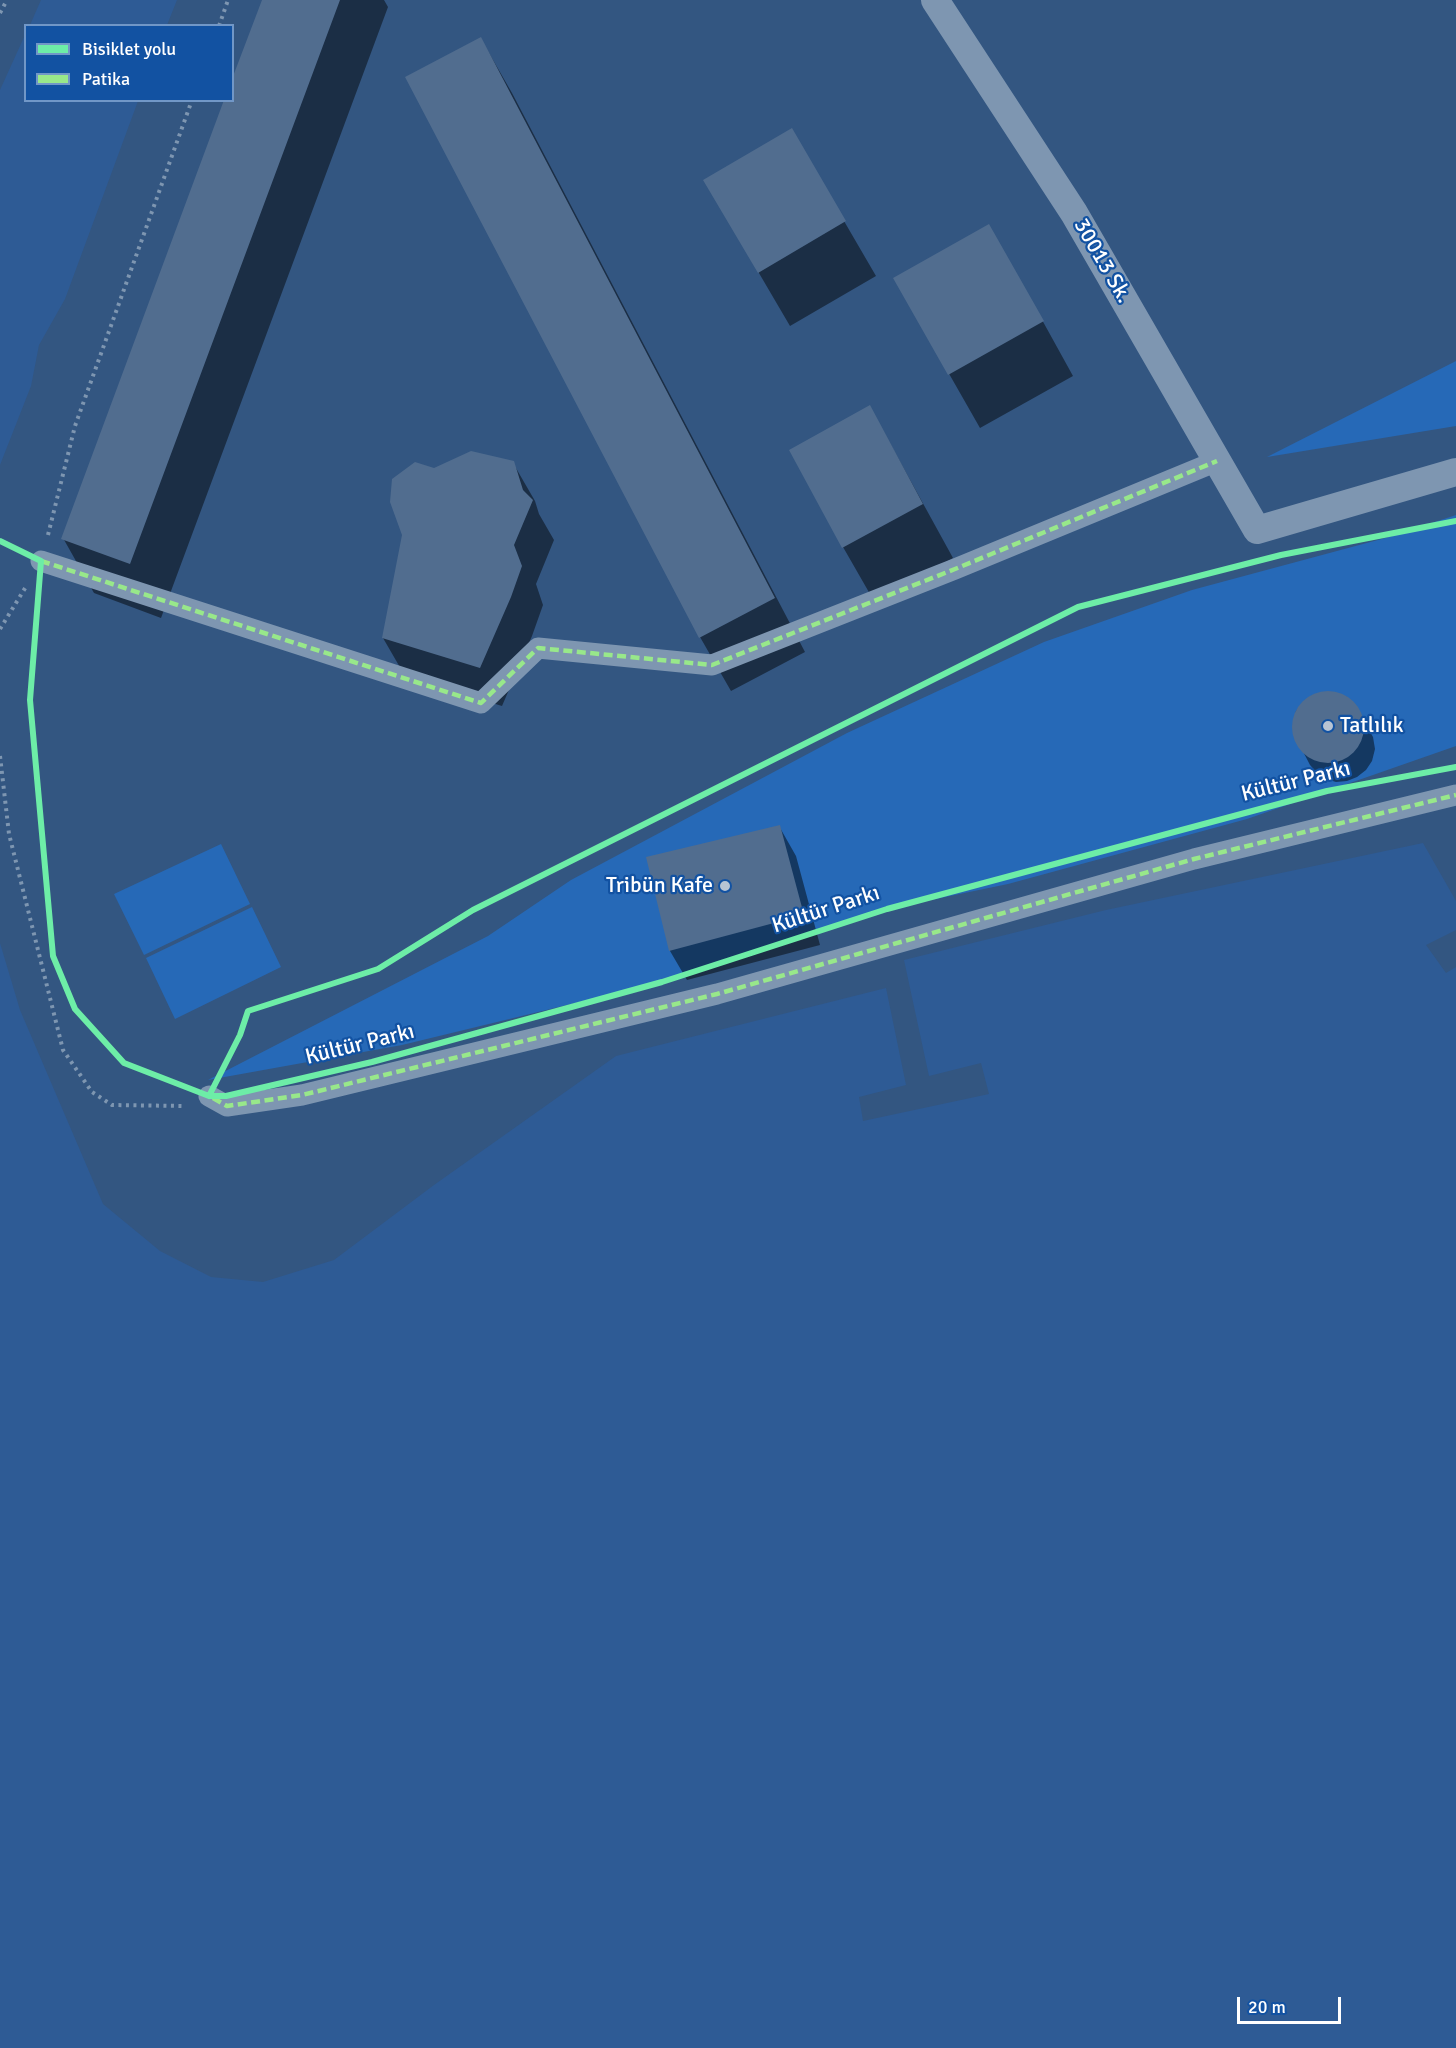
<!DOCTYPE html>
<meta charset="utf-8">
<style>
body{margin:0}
#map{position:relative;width:1456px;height:2048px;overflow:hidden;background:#335681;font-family:Signika,sans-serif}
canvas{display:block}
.legend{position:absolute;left:24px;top:24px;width:210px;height:78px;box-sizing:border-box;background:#1252a2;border:2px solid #7197c7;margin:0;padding:8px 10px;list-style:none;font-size:18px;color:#fff}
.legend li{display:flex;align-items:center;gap:12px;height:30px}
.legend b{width:30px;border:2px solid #7197c7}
.scale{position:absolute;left:1237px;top:1997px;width:104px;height:27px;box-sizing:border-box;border:3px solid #fff;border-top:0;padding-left:8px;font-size:18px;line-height:21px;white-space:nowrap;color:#fff;-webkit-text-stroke:4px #1252a2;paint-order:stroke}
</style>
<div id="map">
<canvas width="1456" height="2048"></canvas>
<ul class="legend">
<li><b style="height:8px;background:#6deda7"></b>Bisiklet yolu</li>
<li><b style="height:8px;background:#98e88a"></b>Patika</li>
</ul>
<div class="scale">20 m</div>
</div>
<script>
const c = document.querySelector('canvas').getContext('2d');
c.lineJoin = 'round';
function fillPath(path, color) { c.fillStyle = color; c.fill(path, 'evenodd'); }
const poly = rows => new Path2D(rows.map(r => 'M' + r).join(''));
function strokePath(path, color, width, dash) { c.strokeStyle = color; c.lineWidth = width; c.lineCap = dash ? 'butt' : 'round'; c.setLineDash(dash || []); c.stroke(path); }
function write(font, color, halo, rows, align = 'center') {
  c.font = font + ' Signika,sans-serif'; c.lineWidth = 4.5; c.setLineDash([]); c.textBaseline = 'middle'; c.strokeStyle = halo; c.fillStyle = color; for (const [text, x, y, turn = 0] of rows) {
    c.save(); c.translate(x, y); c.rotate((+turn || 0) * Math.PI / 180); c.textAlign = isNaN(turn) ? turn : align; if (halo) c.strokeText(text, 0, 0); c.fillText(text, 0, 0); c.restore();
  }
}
fillPath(poly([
 [1456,361,1456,426,1267,457],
 [1456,515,1456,746,1247,819,1008,884,887,909,662,982,402,1045,208,1080,488,936,571,880,847,733,1044,642,1192,590,1389,537],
 [221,844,250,904,144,955,114,894],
 [252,907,281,967,175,1019,146,958]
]), '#2669b7');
fillPath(poly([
 [41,0,177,0,167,25,30,25],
 [25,35,26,100,138,101,65,299,39,345,31,386,0,465,0,90],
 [1423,843,1456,901,1456,930,1426,945,1446,973,1456,967,1456,2048,0,2048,0,943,20,1010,103,1204,160,1251,211,1277,263,1282,334,1260,434,1185,616,1056,886,988,906,1085,859,1097,863,1121,989,1094,981,1063,929,1076,904,960,1106,910]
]), '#2e5b95');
fillPath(poly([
 [264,0,384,0,388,7,161,618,94,593,63,538,232,100],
 [481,39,512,93,805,652,731,691,700,637],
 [791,130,876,276,790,326,705,181],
 [895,279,1020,280,1073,376,980,428],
 [870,407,953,558,874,601,843,547],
 [513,463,535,501,539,514,554,540,536,584,543,605,532,636,502,706,405,676,383,638,434,470],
 [1325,692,1336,693,1347,697,1356,706,1373,737,1375,749,1372,761,1366,770,1357,777,1347,781,1336,782,1326,779,1317,773,1310,765,1294,734,1293,723,1296,711,1303,702,1313,695],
 [779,826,796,856,820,945,687,980,670,951,648,858]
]), '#0007');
fillPath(poly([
 [262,0,340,0,130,564,61,539,224,100,232,100,232,79],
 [481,37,775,598,699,638,405,77],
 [792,128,846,221,758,273,703,180],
 [989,224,1044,321,948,375,893,278],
 [870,405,923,504,842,548,789,450],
 [471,451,514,461,523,490,533,500,514,545,522,566,511,597,480,668,382,638,402,535,390,502,392,479,415,462,434,468],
 '1292 727a36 36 0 1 1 72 0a36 36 0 1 1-72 0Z',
 [780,825,804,915,669,951,646,857]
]), '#516d8f');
strokePath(poly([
 [0,13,7,0],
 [219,26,228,0],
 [48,535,75,426,192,100],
 [0,629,27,585],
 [0,756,9,834,63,1050,92,1092,112,1105,183,1106]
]), '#7e96b1', 4, [3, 4.5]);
strokePath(poly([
 [41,561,481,703,538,648,712,665,955,569,1217,461],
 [209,1096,227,1106,302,1095,717,994,1194,859,1456,795]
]), '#7e96b1', 21);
strokePath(poly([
 [935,0,1074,213,1257,530,1456,472]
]), '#7e96b1', 28);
strokePath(poly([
 [41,561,481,703,538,648,712,665,955,569,1217,461],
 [213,1098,227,1106,302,1095,717,994,1194,859,1456,795]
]), '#98e88a', 4.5, [9, 4.5]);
strokePath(poly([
 [0,541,41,561,30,700,53,956,75,1009,124,1063,209,1096,226,1096,372,1062,662,982,887,909,1327,791,1456,767],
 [209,1096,240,1035,248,1011,378,969,473,910,1078,607,1281,555,1456,521]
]), '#6deda7', 6);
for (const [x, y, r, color] of [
 [1328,726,6,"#b8c4d3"],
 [725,886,6,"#b8c4d3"]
]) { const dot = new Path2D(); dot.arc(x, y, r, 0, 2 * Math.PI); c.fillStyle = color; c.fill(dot); strokePath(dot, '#1252a2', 2); }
write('22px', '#fff', '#1252a2', [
 ["30013 Sk.",1102,261,60],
 ["Kültür Parkı",1296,782,-14],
 ["Kültür Parkı",826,910,-18],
 ["Kültür Parkı",360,1045,-14]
]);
write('22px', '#fff', '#1252a2', [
 ["Tatlılık",1340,726],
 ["Tribün Kafe",713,886,"right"]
], 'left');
</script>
